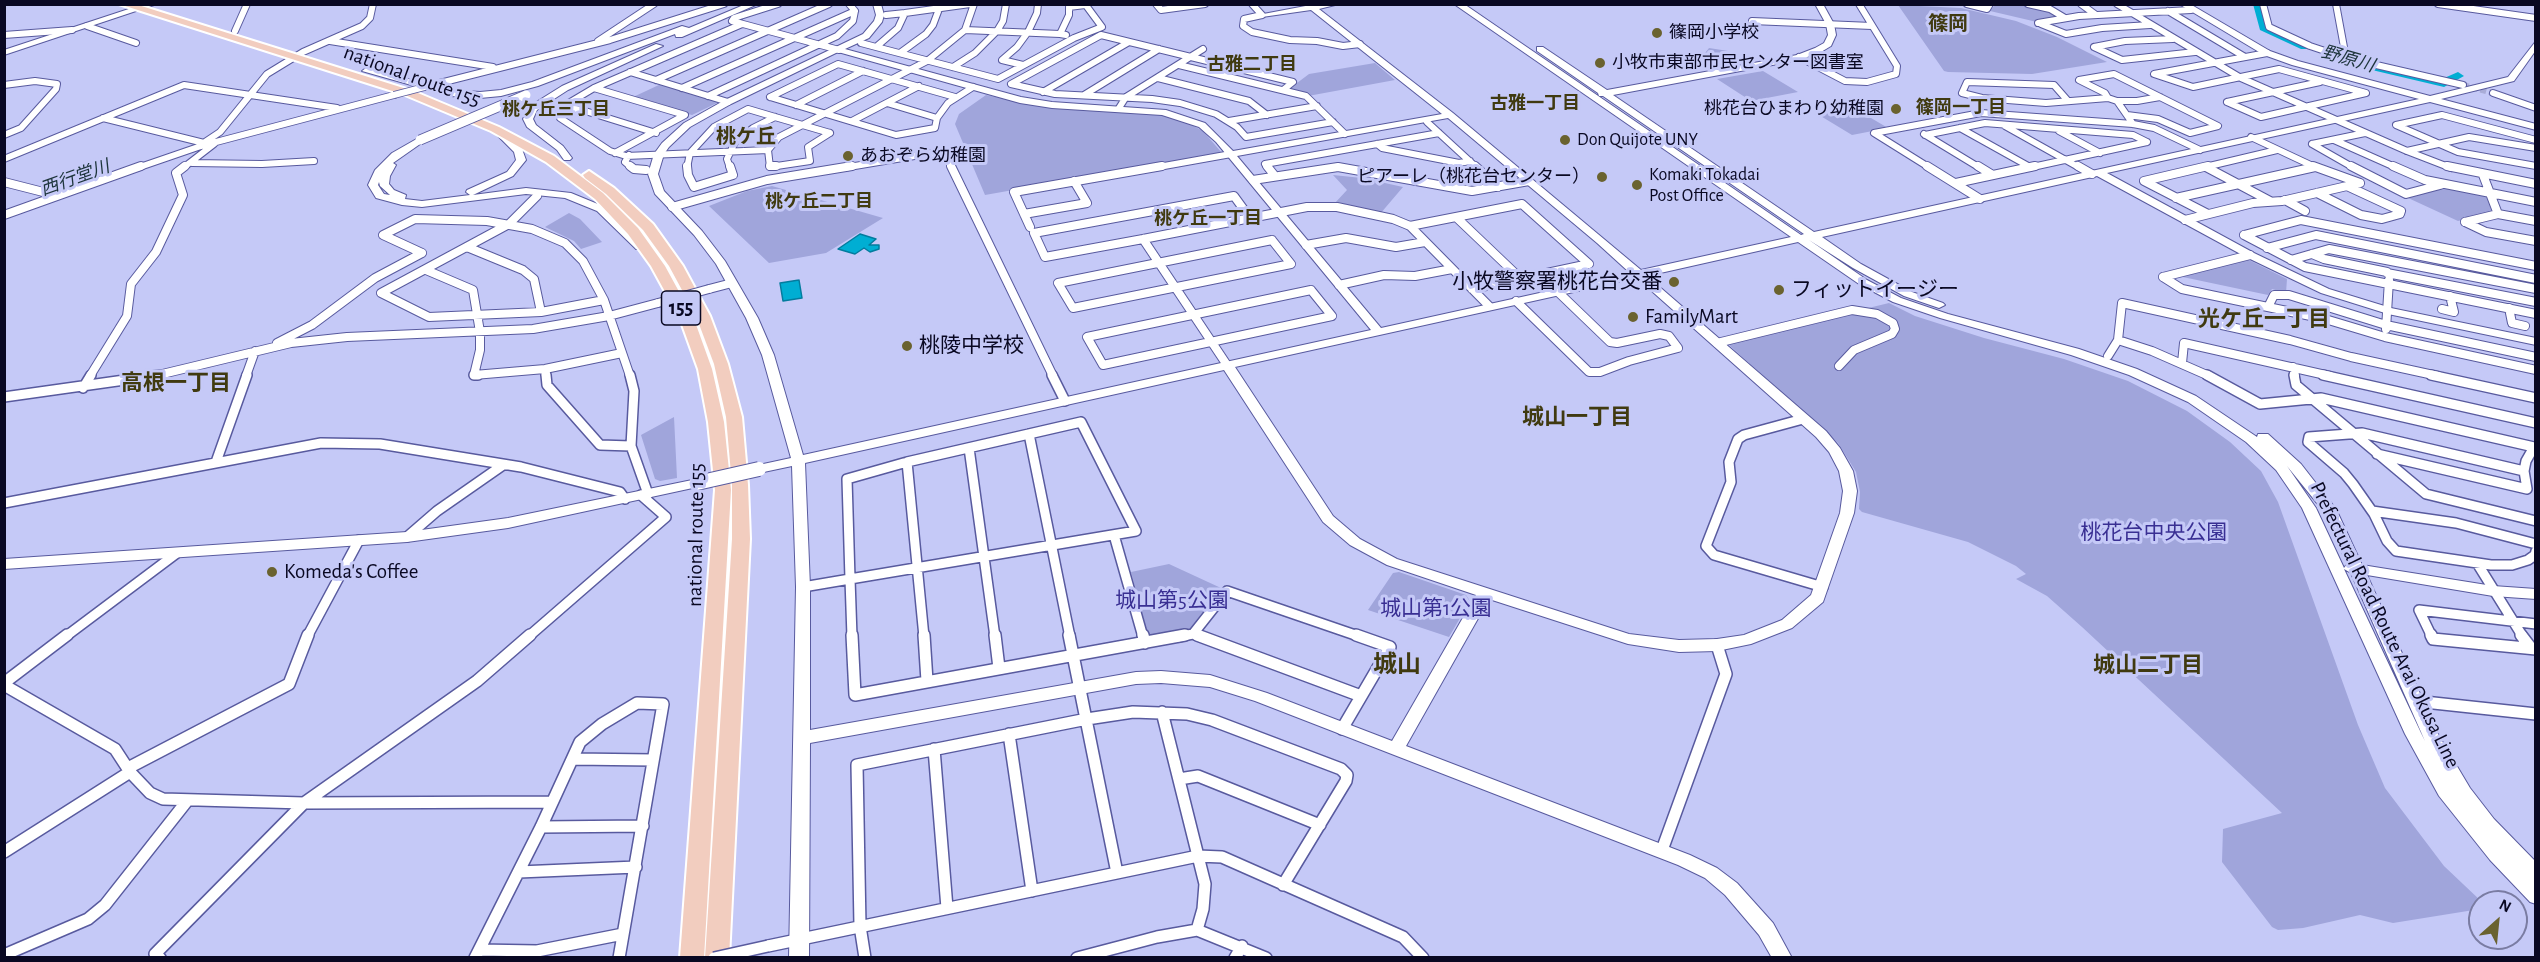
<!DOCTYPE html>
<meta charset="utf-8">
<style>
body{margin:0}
#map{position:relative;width:2540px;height:962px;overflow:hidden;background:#c5c9f7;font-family:"Alegreya Sans",sans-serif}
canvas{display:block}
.frame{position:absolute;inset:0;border:6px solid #090822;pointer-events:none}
.north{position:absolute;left:2468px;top:890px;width:60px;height:60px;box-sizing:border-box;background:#c5c9f7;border:2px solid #7a7ca2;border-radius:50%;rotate:27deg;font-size:16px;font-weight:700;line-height:24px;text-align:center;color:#090822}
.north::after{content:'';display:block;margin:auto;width:21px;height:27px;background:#6a622f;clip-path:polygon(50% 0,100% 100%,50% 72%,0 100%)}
</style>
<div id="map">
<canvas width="2540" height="962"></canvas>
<div class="frame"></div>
<div class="north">N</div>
</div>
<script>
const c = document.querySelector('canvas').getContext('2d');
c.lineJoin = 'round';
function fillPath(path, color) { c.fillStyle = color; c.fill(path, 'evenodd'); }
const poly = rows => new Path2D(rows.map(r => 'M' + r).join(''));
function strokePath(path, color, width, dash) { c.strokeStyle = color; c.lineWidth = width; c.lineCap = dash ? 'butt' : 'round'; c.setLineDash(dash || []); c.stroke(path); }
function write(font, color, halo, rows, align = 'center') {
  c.font = font + ' "Alegreya Sans","Noto Sans JP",sans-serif'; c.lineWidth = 6; c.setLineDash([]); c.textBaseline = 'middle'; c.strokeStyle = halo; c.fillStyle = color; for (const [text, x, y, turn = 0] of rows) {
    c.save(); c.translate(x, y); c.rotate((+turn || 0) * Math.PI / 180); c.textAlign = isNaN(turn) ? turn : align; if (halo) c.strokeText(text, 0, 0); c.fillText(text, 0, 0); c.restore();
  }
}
fillPath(poly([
 [1898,5,1961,8,2016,21,2057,37,2107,62,2032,74,1948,72,1944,71],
 [1995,5,2020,5,2045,9,2061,18,2037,22,1990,11],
 [1709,48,1728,51,1744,62,1723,66,1698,62],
 [1375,63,1395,80,1308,96,1289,89,1309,74],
 [1763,71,1798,92,1751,101,1717,79],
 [661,84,717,101,717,103,692,115,631,98],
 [986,95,1053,108,1163,115,1190,124,1203,131,1222,153,985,195,955,124,959,114],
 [1854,108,1888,128,1852,135,1819,115],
 [1333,175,1362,178,1403,187,1380,214,1334,204,1347,190],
 [772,186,883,218,826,253,769,263,709,206,747,191],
 [2443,188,2487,196,2492,212,2458,221,2406,197],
 [569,213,580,219,602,242,581,249,574,241,545,227],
 [2247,259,2287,279,2286,293,2272,289,2268,295,2178,276],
 [1889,303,1915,316,1984,338,2064,359,2128,381,2187,411,2230,442,2261,471,2278,502,2358,725,2385,788,2444,866,2482,902,2480,909,2393,923,2360,915,2303,928,2278,930,2272,927,2222,862,2223,829,2282,813,2082,627,2047,596,2016,579,2026,574,2016,566,1968,542,1862,512,1859,509,1860,492,1856,472,1838,443,1729,345,1729,342],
 [674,417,677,478,660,481,655,479,641,435],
 [1169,564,1221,588,1189,630,1149,639,1131,572],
 [1399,572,1466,595,1470,601,1449,637,1368,610,1393,573]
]), '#a0a5db');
const water = poly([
 [860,234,876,239,869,245,879,245,879,249,870,252,864,248,855,254,838,249,860,234],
 [799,280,802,298,783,301,780,283,799,280]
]);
fillPath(water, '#00aed3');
strokePath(water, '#037c9e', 1.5);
fillPath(poly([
 [2253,4,2265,4,2269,25,2309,43,2309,49,2301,49,2260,30,2253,4],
 [2359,59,2442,79,2458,72,2464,76,2444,87,2355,66,2353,63,2355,60,2359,59]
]), '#00aed3');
strokePath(poly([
 [2463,85,2493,93]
]), '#a9acd7', 6, [6, 3]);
const streetFar3 = poly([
 [970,4,905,13,898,28,876,47,998,79,1074,38,1102,27,1085,4],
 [1156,4,1161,10,1205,4],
 [1252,4,1262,15],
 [1967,4,1987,9,1990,4],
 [2028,4,2050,9,2065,18],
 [2081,4,2096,15],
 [2117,4,2241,78,2407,151,2451,168],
 [2263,4,2269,27,2310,46,2346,58,2463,85],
 [2336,4,2346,58],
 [2438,4,2536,18],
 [2168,11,2245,57],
 [886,15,905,13],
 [1262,15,1244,19,1243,26,1252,32,1290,40,1317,41,1343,46,1360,44],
 [732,21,839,50],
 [732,21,734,18,778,4],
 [1752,21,1872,26],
 [2038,23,2079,16,2191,10],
 [742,24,594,88,562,107,559,112,560,118,610,151,626,156,768,150],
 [2041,24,2066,34,2102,28,2150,25],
 [87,26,136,43],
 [965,30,1060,34],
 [235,31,247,4],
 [4,35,72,30],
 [1066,35,1060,34,1069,15,1069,7,1085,5],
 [330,41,493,67],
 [598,41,654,4],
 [861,43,876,47],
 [2094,47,2122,60,2195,52],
 [2094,47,2125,41,2173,39],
 [900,53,926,34,933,25,939,9],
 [1799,57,1845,81,1867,82,1896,74,1897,66,1859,4],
 [1023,65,1002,60,1017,47,1028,32,1037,13,1038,4],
 [1179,65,1306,96,1345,134],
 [953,67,975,53,997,31,1003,21,1006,4],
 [630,72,728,102],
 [1158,78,1249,101,1267,115],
 [656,80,829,4],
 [436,84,610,40,724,4],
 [4,85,35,81,57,84,56,89,21,128,4,135],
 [594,88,685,115,615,153],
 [682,88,855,11],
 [1283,90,1293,82,1101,35,1011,84,1055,94,1152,99,1180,103,1216,114,1237,127,1246,137,1333,122],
 [1043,92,1129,42],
 [2493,93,2536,108],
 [1084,95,1159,49],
 [708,96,837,36,853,21,855,11,849,4],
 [770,97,896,135,935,128,937,118,948,103,973,87],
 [770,97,838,64,955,97],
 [2108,98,2105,93,2079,80,2114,74,2218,126,2190,133,2158,119,2127,115],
 [2068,101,2054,85,1967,82,1962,93,1982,98,2046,103,2108,98,2117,101,2133,124],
 [2117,101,2137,101,2160,97],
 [2227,102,2261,117,2366,93,2279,69,2193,87,2154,74,2267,53],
 [2227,102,2320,82],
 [887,103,937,118],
 [796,105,863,71],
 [562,107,582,110,656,133],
 [1119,108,1126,97,1203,49],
 [775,117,830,133],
 [103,118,204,143],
 [852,121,919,86],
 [1229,121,1317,106],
 [1427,122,1477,168],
 [2005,126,2080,168],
 [1960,128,2030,167],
 [2059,131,2100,153],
 [830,133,808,147,810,161,770,167,768,150,779,137,927,61,965,30,974,4],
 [1924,134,1980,168],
 [1925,135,1985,123,2133,135,2147,142],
 [2251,137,2317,168],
 [2334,140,2397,168],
 [2536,140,2442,115,2396,125,2458,152,2536,166],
 [205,142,220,132,267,74,303,52,362,26,370,18,373,4],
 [1377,144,1382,148,1459,163,1470,161],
 [2312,144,2354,168],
 [2312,144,2365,133],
 [2407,151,2469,137,2536,148],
 [629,155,625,162,632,168],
 [4,159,184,85,337,108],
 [192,163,262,164,314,161],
 [137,168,201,146,394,95],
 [183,168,214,144],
 [687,168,690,153,714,127,748,109,775,117],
 [730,168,727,159,735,142,753,128,775,117],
 [843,168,944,151,952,168],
 [1153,168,1231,154],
 [1268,168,1265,164,1439,133],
 [1334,168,1341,168],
 [1930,168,1874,133,1981,113,2133,124,2154,128,2200,150],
 [2028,168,2147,142],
 [2201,168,2277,150],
 [2312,168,2315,167]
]);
const streetFar2 = poly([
 [630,166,634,169,646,170],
 [687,166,688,175,694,187,733,175,730,166],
 [770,166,776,166],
 [951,166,1053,376],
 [1267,166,1275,176],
 [1475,166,1498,187],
 [1927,166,1980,199],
 [1978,166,1991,174],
 [2078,166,2092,174],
 [2208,166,2144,181,2208,214],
 [2313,166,2360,183],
 [2351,166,2406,194,2440,185],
 [2393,166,2425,180,2536,202],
 [2447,166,2536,184],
 [2206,167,2270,201],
 [2483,175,2498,214],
 [1253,180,1338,167,1472,191,1529,181],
 [4,182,55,195],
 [1956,183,2035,166],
 [2317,193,2361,215,2382,219,2400,214,2401,211,2347,186],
 [537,196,509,224,381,293,429,317,541,312,604,300],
 [2176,198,2315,167],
 [2285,200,2305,211],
 [672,207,767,180,852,166],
 [1024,214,1087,203,1074,181],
 [4,215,141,166],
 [1250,218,1234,196,1034,233,1045,257,1143,239,1307,207,1337,207,1393,219,1410,226,1489,306],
 [1457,218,1520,278],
 [2185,220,2253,203,2282,201,2360,183],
 [2465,222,2486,232,2536,241],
 [2465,222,2498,214,2536,221],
 [1410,226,1522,204,1589,264,1472,289],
 [1030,227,1014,192,1162,166],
 [2244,235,2305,267,2536,314],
 [2244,235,2301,220,2536,266],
 [1143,239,1227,365],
 [1272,240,1291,264,1073,308,1058,283,1272,240],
 [1306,245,1346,238,1396,247,1425,242],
 [467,247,523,270,534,279,541,312],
 [2267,248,2316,235,2536,279],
 [422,253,383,235,415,219,487,221,532,229,565,243,583,261,604,300,630,376],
 [2312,254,2324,259,2387,272],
 [2291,260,2329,249,2536,289],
 [426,270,473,290,480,332,480,350,474,375,545,369,622,353],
 [2387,273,2536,302],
 [2163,277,2182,289,2325,319,2385,337,2536,370],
 [2163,277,2250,255],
 [1339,285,1384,275,1415,276,1452,269],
 [709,289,732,283],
 [1311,290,1332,316,1103,365,1087,337,1311,290],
 [1516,301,1589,372,1600,372,1629,361,1678,348,1669,336,1660,334,1617,343,1610,342,1557,291],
 [2268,307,2274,295,2289,295,2386,325,2536,357],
 [2509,308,2512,323,2525,326],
 [2442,309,2454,312,2450,296],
 [2386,329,2389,280],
 [2118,340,2152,351,2209,376],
 [277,343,312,325,375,278,422,253],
 [1717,343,1852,310,1877,314,1893,323,1895,329,1892,334,1854,350,1839,366],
 [2108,356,2118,340,2122,303,2290,340,2351,357,2438,376],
 [2182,363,2184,343,2330,376],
 [2293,367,2295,376],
 [545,369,546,376],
 [90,376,127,316,131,284,156,252,183,195,176,173,185,166],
 [154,376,291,343,347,337,533,329,609,316,658,303],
 [246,376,255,351]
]);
const streetFar1 = poly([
 [474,375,478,375],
 [546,375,547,385,600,445,631,446],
 [630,375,634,391,631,446,648,494],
 [1052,375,1065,401],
 [2207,375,2260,404,2321,398,2534,447,2526,461,2524,471,2527,489,2377,454],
 [2294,375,2296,385,2426,494,2536,521],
 [2323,375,2536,423],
 [2431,375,2536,398],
 [83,388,91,375],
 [4,397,160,375],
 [1803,419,1744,435,1738,439,1729,462,1731,482,1706,546,1714,555,1823,587],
 [1081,422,1136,531,850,579,847,479,907,462,1081,422],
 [1029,434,1070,637],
 [969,448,995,637],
 [216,462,247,375],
 [907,462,924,637],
 [2524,471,2362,433,2309,437,2308,442,2344,473,2353,484,2374,514,2387,541,2396,551,2491,565,2512,565,2528,560,2535,555,2536,551],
 [4,503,321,443,380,444,521,467,620,492,625,499],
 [2372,511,2456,523,2536,544],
 [1114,535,1143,637],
 [407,537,437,511,503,465],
 [2477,563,2523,637],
 [850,579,852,637],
 [803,587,850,579],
 [1193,634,1227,591,1361,637],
 [65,637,177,553],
 [307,637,359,540],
 [528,637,666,517,641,495],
 [1177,637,1193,634,1201,637],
 [2432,637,2419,610,2536,624]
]);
const street = poly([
 [852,635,855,695,1185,635],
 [924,635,927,681],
 [995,635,999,668],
 [1069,635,1117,873],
 [1143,635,1145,643],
 [1197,635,1361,696],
 [2431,635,2433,639,2536,649],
 [2521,635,2531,648],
 [4,683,67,635],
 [4,685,115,749,130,772,150,793,163,799,304,803,551,802],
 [2415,701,2536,714],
 [1162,712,1205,884,1203,909,1197,930],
 [1342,729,1390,647,1356,635],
 [1009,734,1032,891],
 [934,749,947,908],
 [573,759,653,760],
 [128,768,289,684,308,635],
 [1179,779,1198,776,1320,825],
 [541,827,643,826],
 [1662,850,1726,674,1717,645],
 [4,852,130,772],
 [519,872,636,867],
 [768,946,1198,856,1222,857,1403,937,1423,958],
 [479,950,537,951,623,934],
 [4,955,88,919,105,905,187,801],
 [160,958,155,954,304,803,477,681,530,635],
 [475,958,541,827,580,742,602,724,637,703,663,704,619,958],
 [865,958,860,926,857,765,1087,719,1133,712,1187,714,1212,720,1341,769,1347,775,1346,781,1283,885],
 [1077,958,1157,937,1197,930,1266,958],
 [1235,958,1242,946]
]);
const secondary = poly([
 [144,4,154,5,4,55,4,50,144,4],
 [746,4,758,4,682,37,676,37,675,34,538,86,501,96,480,98,450,96,362,71,366,68,450,90,480,92,501,90,532,82,682,26,689,28,746,4],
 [873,4,881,4,884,15,882,22,869,38,845,49,1021,97,1052,102,1166,110,1205,123,1233,151,1442,114,1311,10,1262,17,1258,15,1316,4,1339,4,1319,9,1453,113,1641,270,1791,237,1454,4,1464,4,1801,235,1804,234,1603,96,1599,96,1598,93,1537,51,1537,47,1543,47,1607,90,1797,55,1815,48,1824,43,1828,35,1826,24,1815,4,1823,4,1834,24,1836,35,1831,46,1821,52,1799,60,1613,95,1814,232,2419,99,2292,65,2264,55,2179,4,2190,4,2270,51,2298,61,2430,96,2508,77,2536,41,2536,50,2514,81,2441,99,2536,124,2536,130,2430,102,2107,173,2254,253,2329,289,2391,308,2536,338,2536,345,2388,314,2321,293,2246,257,2097,176,1822,237,1861,264,1912,292,1943,303,1945,305,1939,308,1904,296,1853,268,1809,240,1867,280,1901,298,1948,314,2079,349,2137,369,2196,396,2257,437,2258,434,2268,434,2301,464,2336,509,2362,565,2493,586,2536,589,2536,599,2493,596,2367,575,2439,736,2470,788,2494,819,2536,862,2536,904,2530,902,2490,860,2439,796,2405,734,2302,508,2276,470,2246,442,2188,402,2129,375,2071,355,1940,318,1893,302,1859,284,1798,242,1647,276,1826,431,1840,448,1853,471,1857,491,1854,513,1823,602,1792,628,1751,644,1717,651,1679,652,1628,644,1489,599,1406,746,1690,855,1717,868,1737,883,1773,923,1792,958,1772,958,1759,935,1725,895,1705,878,1678,865,1255,701,1210,687,1161,683,1136,684,810,743,809,958,789,958,796,587,792,466,759,473,752,469,754,466,791,458,762,355,746,318,716,264,694,235,655,194,648,174,654,154,662,143,684,123,725,100,863,34,874,21,876,15,873,4],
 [838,52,1020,103,1052,108,1162,115,1199,127,1216,142,1371,330,803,455,774,355,758,318,725,261,702,231,664,191,658,174,664,154,669,147,690,127,731,104,838,52],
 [1448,118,1597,243,1630,273,1381,328,1237,156,1448,118],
 [1637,278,1816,437,1829,452,1839,471,1843,491,1840,513,1811,595,1782,620,1744,635,1717,639,1679,640,1629,634,1397,559,1360,539,1333,516,1235,367,1637,278],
 [1224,370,1323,522,1350,545,1387,565,1476,595,1392,741,1267,693,1210,675,1161,671,1136,672,810,730,810,587,805,463,1224,370],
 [2287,466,2325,513,2347,564,2344,568,2316,508,2287,466],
 [2344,569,2351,573,2425,741,2421,733,2344,569],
 [656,44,663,46,568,90,537,110,533,119,536,125,563,146,572,158,570,160,564,160,557,150,527,127,523,119,530,106,562,86,656,44],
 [499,129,522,149,526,160,513,176,473,195,526,188,571,193,605,207,644,245,644,249,636,249,597,211,565,198,526,194,422,207,402,205,376,198,368,185,375,170,392,153,420,137,423,138,423,142,393,163,396,165,390,176,389,184,394,190,406,195,405,199,422,201,470,195,466,192,467,190,507,172,516,160,514,152,494,132,499,129],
 [379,182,380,186,390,195,384,194,378,185,379,182],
 [697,479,702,480,704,483,702,486,508,528,407,542,4,569,4,559,407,532,508,518,697,479]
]);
const highway = poly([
 [119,4,135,4,413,91,499,127,554,156,603,193,638,228,665,266,694,319,712,369,724,422,731,490,704,958,680,958,715,490,708,422,698,369,680,319,651,266,628,234,595,199,546,162,491,131,405,95,119,4],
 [589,171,614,188,653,224,683,266,710,316,728,364,742,417,748,485,750,539,729,958,705,958,732,539,732,485,726,417,714,364,696,316,669,266,643,230,606,194,585,178,583,175,589,171]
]);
strokePath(streetFar3, '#585a9e', 8);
strokePath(streetFar2, '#585a9e', 10);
strokePath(streetFar1, '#585a9e', 12);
strokePath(street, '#585a9e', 14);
strokePath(secondary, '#585a9e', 2);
strokePath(highway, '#fff', 4);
strokePath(streetFar3, '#fff', 6);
strokePath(streetFar2, '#fff', 8);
strokePath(streetFar1, '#fff', 9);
strokePath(street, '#fff', 11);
fillPath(secondary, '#fff');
fillPath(highway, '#f2cdbf');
const streetBridgeFar2 = poly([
 [394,95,436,84]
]);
const streetBridgeFar1 = poly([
 [658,303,709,289]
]);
const streetBridge = poly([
 [714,958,768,946]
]);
const secondaryBridgeFar1 = poly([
 [420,140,526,95]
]);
const secondaryBridge = poly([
 [697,483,759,469]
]);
strokePath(streetBridgeFar2, '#585a9e', 8, []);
strokePath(streetBridgeFar1, '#585a9e', 10, []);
strokePath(streetBridge, '#585a9e', 14, []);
strokePath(secondaryBridgeFar1, '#585a9e', 11, []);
strokePath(secondaryBridge, '#585a9e', 16, []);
strokePath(streetBridgeFar2, '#fff', 6);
strokePath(streetBridgeFar1, '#fff', 8);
strokePath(streetBridge, '#fff', 11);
strokePath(secondaryBridgeFar1, '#fff', 9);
strokePath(secondaryBridge, '#fff', 14);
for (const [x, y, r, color] of [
 [1657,33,6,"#6a622f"],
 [1600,63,6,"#6a622f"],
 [1896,109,6,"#6a622f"],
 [1565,140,6,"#6a622f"],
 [848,156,6,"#6a622f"],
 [1602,177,6,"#6a622f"],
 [1637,185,6,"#6a622f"],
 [1674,282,6,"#6a622f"],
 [1779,290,6,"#6a622f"],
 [1633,317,6,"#6a622f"],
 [907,346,6,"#6a622f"],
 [272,572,6,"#6a622f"]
]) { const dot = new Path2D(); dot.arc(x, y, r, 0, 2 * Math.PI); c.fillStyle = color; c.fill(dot); strokePath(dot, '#c5c9f7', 2); }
write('18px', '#090822', '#c5c9f7', [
 ["篠岡小学校",1669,33],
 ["小牧市東部市民センター図書室",1612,63],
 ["桃花台ひまわり幼稚園",1884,109,"right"],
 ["Don Quijote UNY",1577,140],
 ["あおぞら幼稚園",860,156],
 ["Komaki Tokadai",1649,175],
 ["Post Office",1649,196],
 ["ピアーレ（桃花台センター）",1590,177,"right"]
], 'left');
write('italic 18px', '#1d343b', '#c5c9f7', [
 ["野原川",2348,59,16],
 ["西行堂川",75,178,-20]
]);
write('bold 18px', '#403a10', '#c5c9f7', [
 ["古雅二丁目",1252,65],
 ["古雅一丁目",1535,104],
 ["篠岡一丁目",1961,108],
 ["桃ケ丘三丁目",556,110],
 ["桃ケ丘二丁目",819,202],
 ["桃ケ丘一丁目",1208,219]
]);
write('bold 20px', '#403a10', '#c5c9f7', [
 ["篠岡",1948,24],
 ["桃ケ丘",746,137]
]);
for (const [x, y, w] of [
 [681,308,39]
]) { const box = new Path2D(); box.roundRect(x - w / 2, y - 17, w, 34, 4.5); c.fillStyle = '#c5c9f7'; c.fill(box); strokePath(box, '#090822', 1.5); }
write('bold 20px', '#090822', null, [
 ["155",681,308]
]);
write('21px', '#090822', '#c5c9f7', [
 ["national route 155",412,76,20],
 ["national route 155",696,535,-89],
 ["Prefectural Road Route Arai Okusa Line",2385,625,64]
]);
write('21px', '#090822', '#c5c9f7', [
 ["小牧警察署桃花台交番",1662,282,"right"],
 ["フィットイージー",1791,290],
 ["FamilyMart",1645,317],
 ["桃陵中学校",919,346],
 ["Komeda's Coffee",284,572]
], 'left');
write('21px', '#392f93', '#c5c9f7', [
 ["桃花台中央公園",2154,533],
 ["城山第5公園",1172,601],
 ["城山第1公園",1436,609]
]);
write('bold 22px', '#403a10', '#c5c9f7', [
 ["光ケ丘一丁目",2264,319],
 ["高根一丁目",176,383],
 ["城山一丁目",1577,417],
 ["城山二丁目",2148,665]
]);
write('bold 24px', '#403a10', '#c5c9f7', [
 ["城山",1397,665]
]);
</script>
